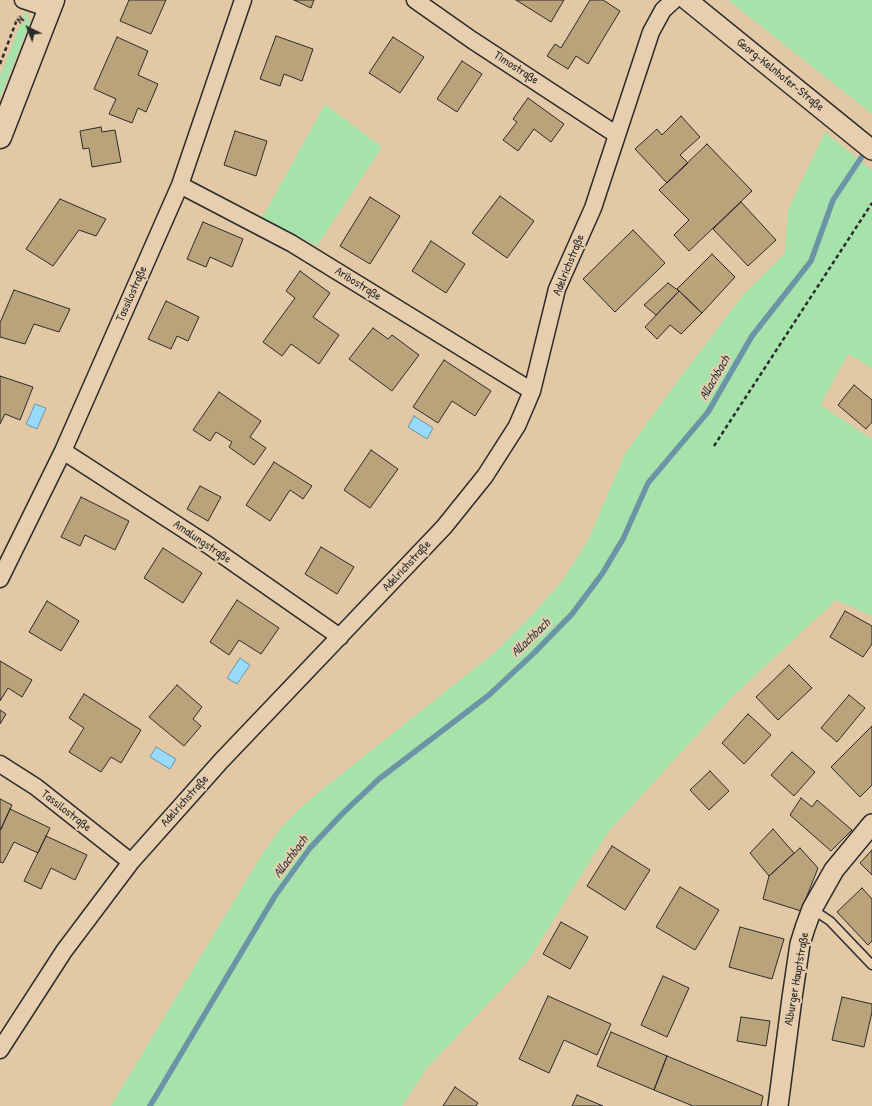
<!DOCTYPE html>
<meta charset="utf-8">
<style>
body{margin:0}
#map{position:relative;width:872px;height:1106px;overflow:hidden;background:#e2c8a4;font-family:"Patrick Hand",sans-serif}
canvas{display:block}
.north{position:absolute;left:8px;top:8px;width:40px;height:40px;-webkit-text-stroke:3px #e7ceaf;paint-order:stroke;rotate:317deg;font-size:11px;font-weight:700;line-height:16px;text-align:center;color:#2b2b2b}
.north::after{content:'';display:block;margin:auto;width:14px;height:18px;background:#2b2b2b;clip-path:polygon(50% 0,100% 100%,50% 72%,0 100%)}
</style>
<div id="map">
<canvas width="872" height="1106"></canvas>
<div class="north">N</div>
</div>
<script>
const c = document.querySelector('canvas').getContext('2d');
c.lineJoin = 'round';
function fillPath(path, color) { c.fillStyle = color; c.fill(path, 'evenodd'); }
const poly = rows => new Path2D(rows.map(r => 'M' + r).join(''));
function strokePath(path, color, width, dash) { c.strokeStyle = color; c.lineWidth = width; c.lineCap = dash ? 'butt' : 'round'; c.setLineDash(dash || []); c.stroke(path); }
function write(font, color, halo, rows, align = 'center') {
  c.font = font + ' "Patrick Hand",sans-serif'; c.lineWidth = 4; c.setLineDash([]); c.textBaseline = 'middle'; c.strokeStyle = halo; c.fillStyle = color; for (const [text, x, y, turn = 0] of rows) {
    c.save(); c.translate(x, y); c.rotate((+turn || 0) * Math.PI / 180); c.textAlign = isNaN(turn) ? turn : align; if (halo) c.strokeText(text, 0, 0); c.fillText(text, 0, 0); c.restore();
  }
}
fillPath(poly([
 [728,0,872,0,872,114],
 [26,10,30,23,0,97,0,76],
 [325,104,382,147,317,246,262,218],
 [825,132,872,170,872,368,848,354,820,405,872,439,872,616,836,600,731,698,608,832,528,961,427,1068,402,1106,111,1106,261,856,279,830,297,811,319,792,495,652,531,616,562,581,588,540,626,452,676,383,743,295,785,253,788,210]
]), '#a5e3aa');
const water = poly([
 [35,404,46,408,37,429,26,424,35,404],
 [414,416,433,428,427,439,408,427,414,416],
 [240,658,250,665,237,684,227,678,240,658],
 [156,747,176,759,170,769,150,757,156,747]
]);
fillPath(water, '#97daf9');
strokePath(water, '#6c94a7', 1);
strokePath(poly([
 [150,1106,275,896,310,848,343,813,379,779,489,695,533,654,572,614,602,574,623,539,648,483,708,412,752,336,811,261,833,200,867,149]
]), '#6c94a7', 5.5);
const building = poly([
 [129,0,166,0,151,34,120,21,129,0],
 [294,0,314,0,311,8,294,0],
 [516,0,564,0,551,22,516,0],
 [590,0,603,0,620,11,588,64,576,56,568,69,547,56,555,44,561,48,590,0],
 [276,36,313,49,302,81,284,74,280,86,260,79,276,36],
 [117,37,148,51,138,75,158,84,146,112,138,108,132,123,109,114,116,99,94,89,117,37],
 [393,37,424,57,400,93,369,73,393,37],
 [462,61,482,74,457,112,437,99,462,61],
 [528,98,564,124,551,142,534,129,518,151,503,140,517,122,513,119,528,98],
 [681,116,700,137,680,155,688,163,667,183,635,149,657,129,662,135,681,116],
 [101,127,102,132,115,130,121,162,92,167,89,148,83,149,80,131,101,127],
 [235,131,267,141,256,176,224,165,235,131],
 [707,144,752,191,689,251,674,235,689,220,659,190,707,144],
 [500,196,534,221,507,258,472,233,500,196],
 [370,197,400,216,370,264,340,246,370,197],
 [60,199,106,219,96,236,79,230,53,266,26,249,60,199],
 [741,202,776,240,748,266,713,229,741,202],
 [203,222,243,239,232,267,210,257,206,267,187,259,203,222],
 [633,230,665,263,615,312,583,279,633,230],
 [431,241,465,264,446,293,412,271,431,241],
 [712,254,735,277,702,313,677,289,712,254],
 [300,271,330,293,313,317,339,335,319,364,291,344,282,356,263,342,295,298,286,291,300,271],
 [668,283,679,291,656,315,644,305,668,283],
 [14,290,70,309,59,332,34,324,25,344,0,337,0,323,14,290],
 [679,291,702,313,681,334,670,325,657,339,645,327,679,291],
 [166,301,199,317,188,341,177,336,171,349,148,339,166,301],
 [373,328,388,339,392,335,419,355,392,391,349,359,373,328],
 [444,360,491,391,475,416,452,401,438,423,413,407,444,360],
 [0,376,33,387,20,420,5,414,0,424,0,376],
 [854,385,872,400,872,422,866,429,838,405,854,385],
 [219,392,261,421,250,437,266,448,254,465,229,447,232,442,216,432,210,441,193,430,219,392],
 [371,450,398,469,370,508,344,490,371,450],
 [274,462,312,486,303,499,290,490,270,521,246,505,274,462],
 [200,486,221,497,208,521,187,509,200,486],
 [81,497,129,521,115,550,85,535,80,546,61,537,81,497],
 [321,547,354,567,337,594,305,574,321,547],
 [163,548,202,573,183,603,144,578,163,548],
 [237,600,279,628,261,654,239,640,229,655,210,642,237,600],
 [47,601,79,621,61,651,29,632,47,601],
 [845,611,872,626,872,644,863,657,830,637,845,611],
 [0,661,32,680,22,697,8,688,0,701,0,661],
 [789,665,812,688,778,720,756,697,789,665],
 [177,685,202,707,193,719,201,726,184,746,149,717,177,685],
 [84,694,141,730,121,763,111,757,101,772,69,752,84,728,69,718,84,694],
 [849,695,865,708,837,742,821,728,849,695],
 [0,710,6,714,0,724,0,710],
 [748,714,771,735,744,764,722,743,748,714],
 [872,726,872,785,860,797,831,767,872,726],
 [792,752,815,772,794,796,771,775,792,752],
 [710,771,729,791,709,810,690,790,710,771],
 [801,798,812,807,817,800,852,830,831,851,790,815,801,798],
 [0,799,12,805,1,829,0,829,0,799],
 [10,809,50,828,38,853,14,842,3,863,0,862,0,831,10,809],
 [773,829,794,853,769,876,750,853,773,829],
 [46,836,87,855,75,880,51,868,41,889,24,881,46,836],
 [612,846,650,870,625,910,587,886,612,846],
 [800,848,818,868,801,911,763,899,769,876,800,848],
 [872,850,872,875,860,863,872,850],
 [680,887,719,910,695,950,656,927,680,887],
 [862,888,872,899,872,941,868,945,837,912,862,888],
 [561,922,588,937,570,969,543,954,561,922],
 [740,927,784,939,772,979,729,967,740,927],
 [663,976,689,988,667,1037,641,1025,663,976],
 [548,996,611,1024,597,1055,564,1040,549,1073,519,1059,548,996],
 [842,997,872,1004,872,1012,864,1047,832,1040,842,997],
 [741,1017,770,1021,766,1046,737,1041,741,1017],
 [611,1032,667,1056,654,1090,597,1066,611,1032],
 [667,1056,763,1096,761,1106,693,1106,654,1090,667,1056],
 [455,1087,478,1103,476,1106,443,1106,455,1087],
 [577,1095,603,1106,572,1106,577,1095]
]);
fillPath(building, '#baa37b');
strokePath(building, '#2b2b2b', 1);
const service = poly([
 [812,909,830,921,872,965]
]);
const minor = poly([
 [23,0,50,9],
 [415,0,472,40,617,135],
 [180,185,291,243,532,391],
 [63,451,208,545,340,637],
 [0,579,63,451,180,185,243,0],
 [0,764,36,787,131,862],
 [0,1050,64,951,131,862,221,761,444,527,485,476,517,426,532,391,557,289,593,208,651,32,663,10,674,0]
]);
const tertiary = poly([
 [687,0,872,150],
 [778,1106,792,998,800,944,805,928,812,909,834,870,872,824]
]);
const secondary = poly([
 [0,137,53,0]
]);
strokePath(service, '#2b2b2b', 11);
strokePath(minor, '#2b2b2b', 19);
strokePath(tertiary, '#2b2b2b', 22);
strokePath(secondary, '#2b2b2b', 25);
strokePath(poly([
 [0,64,18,17],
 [714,446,872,203]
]), '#2b2b2b', 2.5, [4, 3]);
strokePath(service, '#e7ceaf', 8);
strokePath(minor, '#e7ceaf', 16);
strokePath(tertiary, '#e7ceaf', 19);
strokePath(secondary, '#e7ceaf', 22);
write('12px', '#2b2b2b', '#e7ceaf', [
 ["Timostraße",516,68,33],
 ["Georg-Kelnhofer-Straße",780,75,39],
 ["Adelrichstraße",569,265,-68],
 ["Aribostraße",358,284,32],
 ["Tassilostraße",132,294,-66],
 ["Amalungstraße",202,542,34],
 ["Adelrichstraße",407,566,-47],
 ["Adelrichstraße",185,801,-48],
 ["Tassilostraße",66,811,38],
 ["Alburger Hauptstraße",797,979,-80]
]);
write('italic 13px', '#363c40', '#e7ceaf', [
 ["Allachbach",715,378,-60],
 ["Allachbach",531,638,-44],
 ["Allachbach",291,857,-53]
]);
</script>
